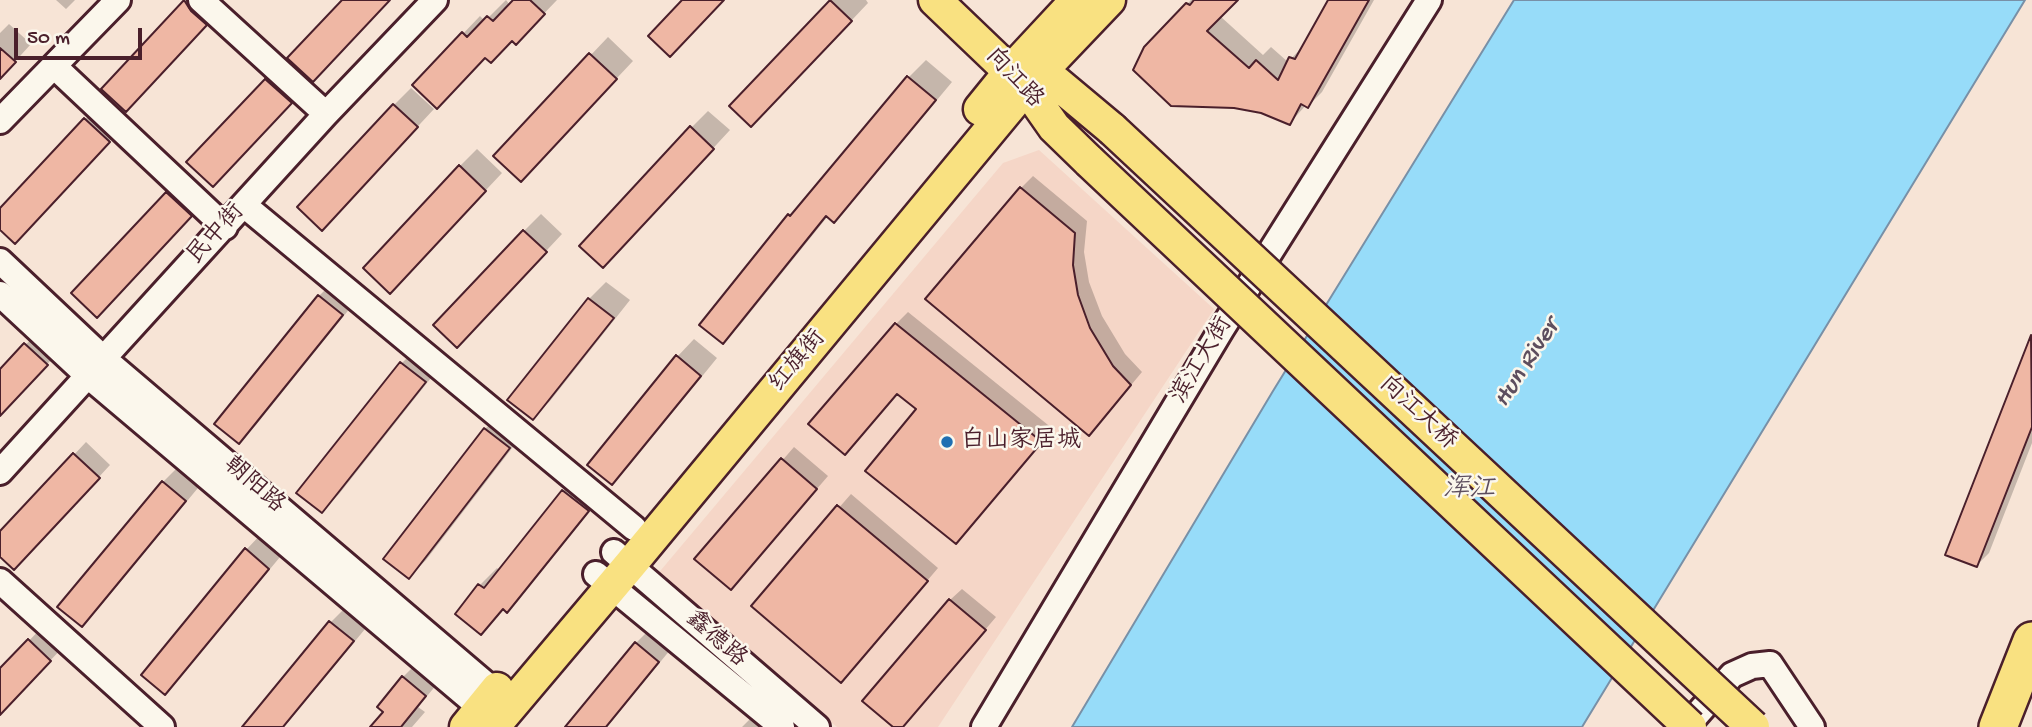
<!DOCTYPE html>
<meta charset="utf-8">
<style>
body{margin:0}
#map{position:relative;width:2032px;height:727px;overflow:hidden;background:#f7e4d6;font-family:"Gochi Hand",sans-serif}
canvas{display:block}
.scale{position:absolute;left:14px;top:28px;width:128px;height:32px;box-sizing:border-box;border:4px solid #4a1f2b;border-top:0;padding-left:9px;font-size:21px;line-height:24px;white-space:nowrap;color:#4a1f2b;-webkit-text-stroke:5px #fbf7ec;paint-order:stroke}
</style>
<div id="map">
<canvas width="2032" height="727"></canvas>
<div class="scale">50 m</div>
</div>
<script>
const c = document.querySelector('canvas').getContext('2d');
c.lineJoin = 'round';
function fillPath(path, color) { c.fillStyle = color; c.fill(path, 'evenodd'); }
const poly = rows => new Path2D(rows.map(r => 'M' + r).join(''));
function strokePath(path, color, width, dash) { c.strokeStyle = color; c.lineWidth = width; c.lineCap = dash ? 'butt' : 'round'; c.setLineDash(dash || []); c.stroke(path); }
function write(font, color, halo, rows, align = 'center') {
  c.font = font + ' "Gochi Hand","LXGW WenKai TC",sans-serif'; c.lineWidth = 5; c.setLineDash([]); c.textBaseline = 'middle'; c.strokeStyle = halo; c.fillStyle = color; for (const [text, x, y, turn = 0] of rows) {
    c.save(); c.translate(x, y); c.rotate((+turn || 0) * Math.PI / 180); c.textAlign = isNaN(turn) ? turn : align; if (halo) c.strokeText(text, 0, 0); c.fillText(text, 0, 0); c.restore();
  }
}
fillPath(poly([
 [1039,150,1214,309,938,727,837,727,656,576,1003,163]
]), '#f5d6c7');
const water = poly([
 [1514,0,2025,0,1582,727,1072,727,1273,391,1514,0]
]);
fillPath(water, '#97dcf9');
strokePath(water, '#7890a7', 2);
fillPath(poly([
 [56,0,75,0,66,9],
 [186,0,215,0,222,7,143,93,104,89],
 [506,0,510,5,515,0,557,0,533,25,486,56,414,85,480,16,485,21],
 [832,0,866,0,868,3,769,108,732,106],
 [1191,0,1236,0,1220,16,1263,55,1271,47,1288,62,1305,44,1330,0,1374,0,1322,92,1308,106,1306,105,1290,123,1145,48],
 [9,24,31,44,0,78,0,33],
 [608,37,633,61,538,162,495,156],
 [926,60,952,82,851,203,834,221,828,216,740,325,723,342,789,216,807,199,909,77],
 [284,63,308,85,230,168,188,162],
 [411,88,434,109,339,211,394,105],
 [97,107,121,129,27,229,0,228,0,210],
 [708,111,730,130,620,249,691,128],
 [477,149,502,173,407,274,460,166],
 [1033,176,1087,221,1084,252,1089,282,1102,316,1125,354,1142,372,1101,421,1021,188],
 [179,181,203,203,109,303,74,293],
 [541,214,562,234,474,328,524,231],
 [336,279,359,297,256,425,239,442,216,424,319,296],
 [606,282,630,300,550,401,533,418,589,299],
 [908,312,1053,429,968,530,896,324],
 [43,327,64,346,0,415,0,371],
 [694,339,717,358,629,466,612,483,677,357],
 [2032,339,2032,443,1989,553,1977,565,1947,554],
 [419,346,442,364,339,494,322,511,299,493,402,363],
 [503,412,526,430,426,560,409,577,385,559,485,429],
 [86,442,110,465,26,556,0,554,0,534],
 [794,447,828,476,742,576,697,559],
 [180,465,202,483,99,608,82,625,163,482],
 [580,474,604,493,524,593,507,610,505,608,481,633,480,585,497,568,500,571,563,491],
 [851,494,938,568,853,668,753,606],
 [263,532,285,551,182,675,165,693,246,550],
 [962,589,996,617,911,717,901,727,896,727,950,600],
 [348,605,370,623,284,727,244,727,331,622],
 [46,623,67,643,0,713,0,671],
 [653,626,675,644,607,727,568,727,636,643],
 [420,660,442,678,418,707,425,712,412,727,372,727,385,711,403,677],
 [754,715,769,727,742,727]
]), '#0003');
const building = poly([
 [184,0,191,11,207,25,126,112,101,89,184,0],
 [342,0,390,0,313,82,287,58,342,0],
 [513,0,530,0,545,14,516,45,512,41,491,63,485,58,437,109,412,85,462,32,467,37,487,16,493,21,513,0],
 [682,0,724,0,670,57,648,36,682,0],
 [830,0,852,21,751,127,729,106,830,0],
 [1194,0,1238,0,1207,31,1249,68,1256,60,1278,80,1289,57,1295,59,1328,0,1369,0,1308,108,1301,104,1290,125,1261,113,1234,108,1171,106,1133,70,1144,47,1186,3,1190,5,1194,0],
 [0,48,16,62,0,79,0,48],
 [589,53,617,79,521,182,493,156,589,53],
 [907,76,936,100,834,223,826,216,723,344,699,325,788,214,790,216,907,76],
 [265,79,292,103,213,187,186,162,265,79],
 [393,104,418,127,322,231,297,207,393,104],
 [84,118,110,142,15,244,0,230,0,208,84,118],
 [690,126,714,149,603,268,579,246,690,126],
 [459,165,486,191,390,294,363,268,459,165],
 [1020,187,1075,233,1073,265,1078,295,1090,328,1113,366,1131,385,1089,436,925,299,1020,187],
 [166,192,192,216,97,318,71,293,166,192],
 [523,230,547,252,457,348,433,325,523,230],
 [318,295,343,315,239,444,214,424,318,295],
 [588,298,614,318,533,420,507,400,588,298],
 [895,323,1042,442,956,544,865,471,916,409,897,394,845,455,808,424,895,323],
 [2031,335,2032,427,1977,567,1945,555,2031,335],
 [24,343,48,365,0,416,0,369,24,343],
 [676,355,701,376,612,485,587,465,676,355],
 [400,362,426,382,322,513,296,493,400,362],
 [484,428,510,448,409,579,383,559,484,428],
 [73,453,100,478,14,570,0,557,0,531,73,453],
 [781,458,817,489,731,590,694,559,781,458],
 [162,481,186,501,82,627,57,607,162,481],
 [562,490,589,511,507,613,503,609,481,635,455,614,478,584,484,588,562,490],
 [837,505,928,581,841,683,751,606,837,505],
 [245,548,269,569,165,695,141,675,245,548],
 [949,599,986,630,903,727,893,727,862,701,949,599],
 [329,621,354,641,283,727,242,727,329,621],
 [28,639,51,661,0,715,0,668,28,639],
 [635,642,659,662,606,727,565,727,635,642],
 [402,676,426,696,401,727,370,727,383,712,377,707,402,676]
]);
fillPath(building, '#efb7a4');
strokePath(building, '#4a1f2b', 2);
const minor = poly([
 [201,0,326,114],
 [55,67,225,227],
 [0,121,118,0],
 [244,205,634,528],
 [0,261,104,359,508,703],
 [0,294,87,375,495,720],
 [0,472,326,114,435,0],
 [614,552,817,727],
 [596,574,782,727],
 [0,581,162,727],
 [984,727,1221,330,1429,0],
 [1686,727,1732,675,1752,666,1770,664,1812,727]
]);
const major = poly([
 [935,0,1026,87,1054,127,1089,161],
 [1027,58,1112,129],
 [980,109,1010,72,1077,0],
 [466,727,497,689],
 [493,727,629,566,1026,87,1109,0]
]);
const highway = poly([
 [1998,727,2032,641]
]);
strokePath(minor, '#4a1f2b', 30);
strokePath(major, '#4a1f2b', 37);
strokePath(highway, '#4a1f2b', 42);
strokePath(minor, '#fbf7ec', 24);
strokePath(major, '#f9e181', 32);
strokePath(highway, '#f9e181', 37);
const majorBridge = poly([
 [1112,129,1753,727],
 [1089,161,1690,727]
]);
strokePath(majorBridge, '#4a1f2b', 37, []);
strokePath(majorBridge, '#f9e181', 32);
for (const [x, y, r, color] of [
 [947,442,7,"#1f6fb2"]
]) { const dot = new Path2D(); dot.arc(x, y, r, 0, 2 * Math.PI); c.fillStyle = color; c.fill(dot); strokePath(dot, '#fbf7ec', 2.5); }
write('24px', '#4a1f2b', '#fbf7ec', [
 ["向江路",1013,79,47],
 ["民中街",217,235,-48],
 ["滨江大街",1203,361,-59],
 ["红旗街",799,362,-50],
 ["向江大桥",1417,414,43],
 ["朝阳路",253,486,41],
 ["鑫德路",715,640,41]
]);
write('24px', '#4a1f2b', '#fbf7ec', [
 ["白山家居城",961,442]
], 'left');
write('italic 26px', '#5d4e5e', '#fbf7ec', [
 ["Hun River",1528,364,-57],
 ["浑江",1469,491]
]);
</script>
